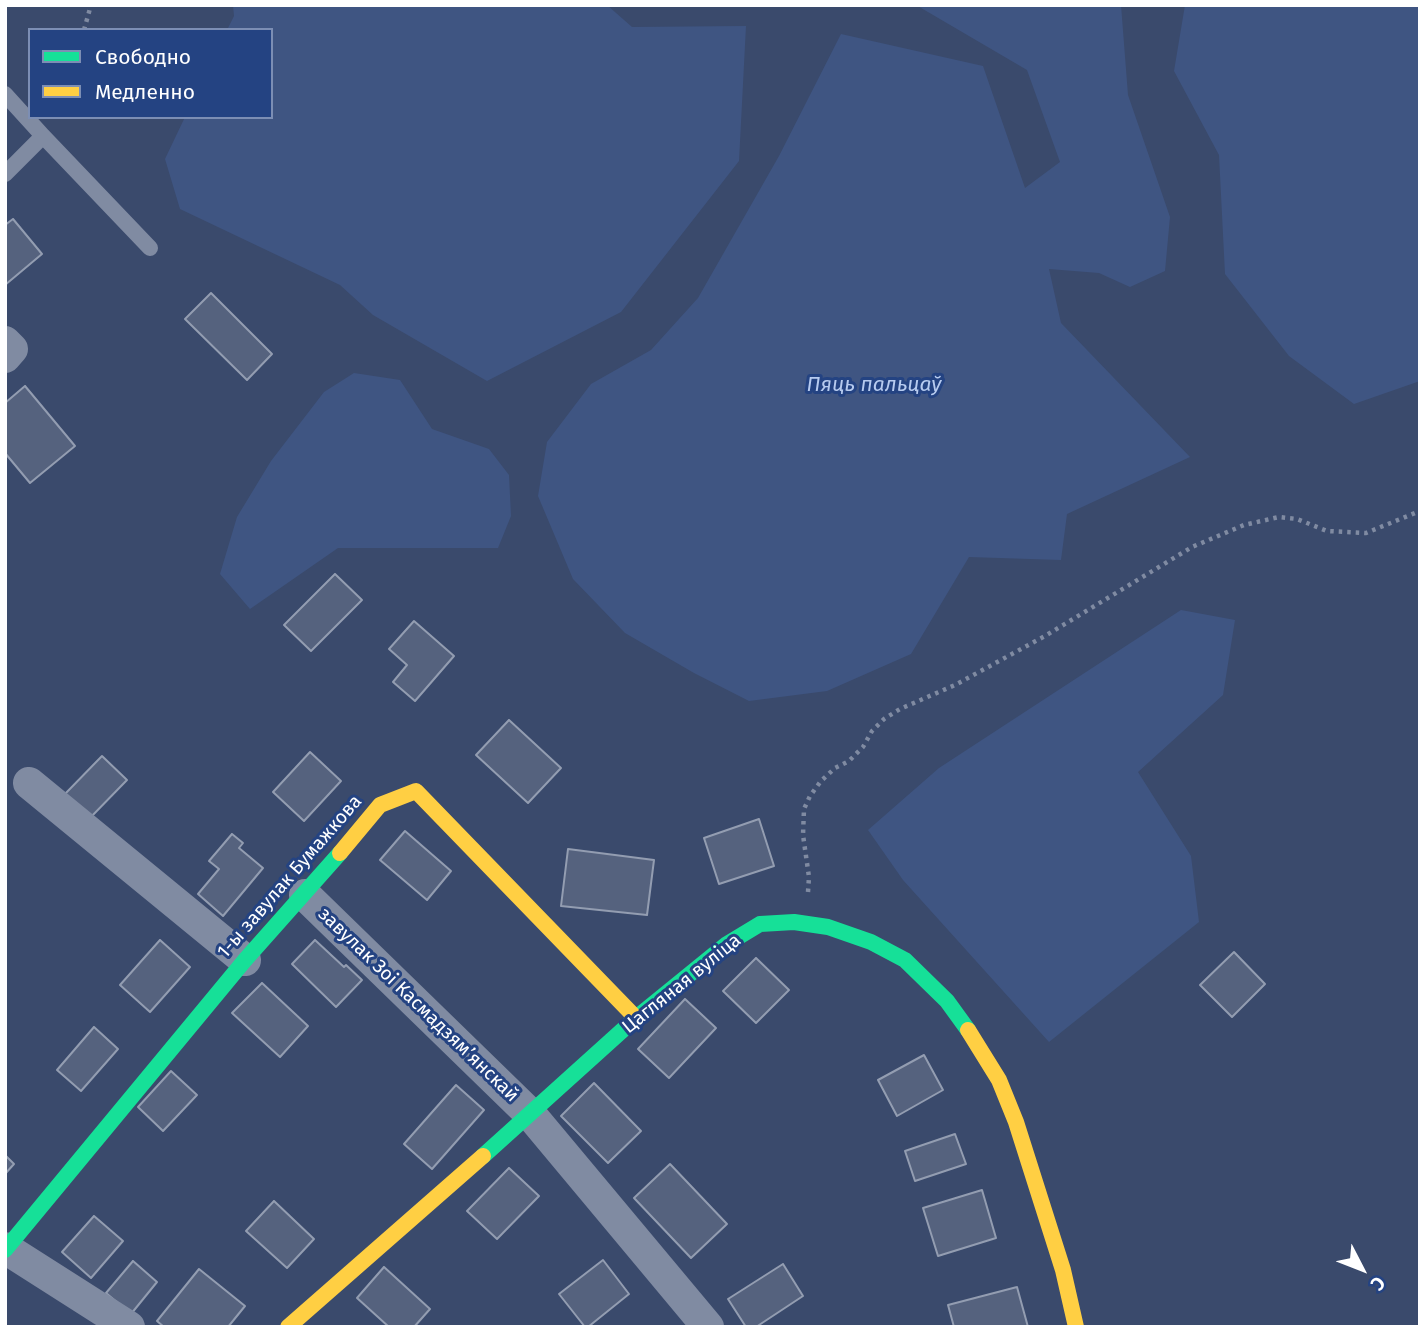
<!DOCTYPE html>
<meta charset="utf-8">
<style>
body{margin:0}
#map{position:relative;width:1425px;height:1332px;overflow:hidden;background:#3a4a6c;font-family:"Fira Sans",sans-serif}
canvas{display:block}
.frame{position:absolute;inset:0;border:7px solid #fff;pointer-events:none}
.legend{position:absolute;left:28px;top:28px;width:245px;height:91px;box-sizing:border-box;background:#244382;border:2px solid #7c8eb4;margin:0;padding:9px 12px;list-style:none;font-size:21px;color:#fff}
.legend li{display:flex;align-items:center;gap:14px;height:35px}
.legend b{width:35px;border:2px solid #7c8eb4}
.north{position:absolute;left:1327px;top:1234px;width:70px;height:70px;-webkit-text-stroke:5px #244382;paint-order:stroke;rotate:132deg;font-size:19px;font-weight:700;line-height:28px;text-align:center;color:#fff}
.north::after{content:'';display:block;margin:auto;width:24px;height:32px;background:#fff;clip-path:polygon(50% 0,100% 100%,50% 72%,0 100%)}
</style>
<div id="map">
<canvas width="1425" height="1332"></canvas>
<div class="frame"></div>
<ul class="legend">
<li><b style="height:9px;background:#16e098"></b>Свободно</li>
<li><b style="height:9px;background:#ffcf43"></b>Медленно</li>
</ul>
<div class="north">С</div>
</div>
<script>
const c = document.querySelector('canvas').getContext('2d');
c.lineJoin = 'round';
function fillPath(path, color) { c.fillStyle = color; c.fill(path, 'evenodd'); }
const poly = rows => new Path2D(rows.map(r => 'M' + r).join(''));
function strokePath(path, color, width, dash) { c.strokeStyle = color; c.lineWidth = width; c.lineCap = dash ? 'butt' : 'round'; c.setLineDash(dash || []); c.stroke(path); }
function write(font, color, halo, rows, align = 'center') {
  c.font = font + ' "Fira Sans",sans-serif'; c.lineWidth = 6; c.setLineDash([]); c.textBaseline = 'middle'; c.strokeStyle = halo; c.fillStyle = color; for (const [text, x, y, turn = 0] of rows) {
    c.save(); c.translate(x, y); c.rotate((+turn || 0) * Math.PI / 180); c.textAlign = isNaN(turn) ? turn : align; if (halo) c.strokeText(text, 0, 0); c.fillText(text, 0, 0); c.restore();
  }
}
fillPath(poly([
 [233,5,607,5,632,27,746,26,739,161,621,312,487,381,373,315,340,285,180,209,165,159,185,117,271,117,271,30,227,30,234,16],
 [916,5,1121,5,1128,95,1170,217,1165,271,1130,287,1099,273,1049,269,1061,323,1190,457,1067,514,1061,560,969,557,911,654,827,691,749,701,694,673,625,633,573,579,538,496,547,442,591,384,651,350,698,298,779,156,841,34,983,66,1025,188,1060,162,1027,70],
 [1185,5,1420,5,1420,381,1354,404,1289,356,1225,274,1219,155,1174,71],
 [354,373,400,380,432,429,489,449,509,475,511,516,498,548,338,548,250,609,220,574,237,517,271,461,324,392],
 [1181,610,1235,620,1223,695,1138,772,1191,856,1199,922,1049,1042,903,880,868,830,939,768]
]), '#3f5582');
const building = poly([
 [13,219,42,254,5,285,5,225,13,219],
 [211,293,272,354,247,380,185,319,211,293],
 [25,386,75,446,30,483,5,453,5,403,25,386],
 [335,574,362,600,311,651,284,625,335,574],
 [414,621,454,656,415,701,393,682,407,665,389,649,414,621],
 [509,720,561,768,528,803,476,755,509,720],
 [310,752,341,781,304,821,273,792,310,752],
 [102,756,127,780,88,820,63,796,102,756],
 [759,819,774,866,719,884,704,838,759,819],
 [405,831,451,871,427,900,380,860,405,831],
 [232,834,243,843,239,848,263,868,223,916,198,894,219,869,209,861,232,834],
 [568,849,654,860,647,915,561,906,568,849],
 [160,940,190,967,150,1012,120,985,160,940],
 [315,940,344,967,346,965,362,980,336,1007,292,964,315,940],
 [1234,952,1265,984,1232,1017,1200,985,1234,952],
 [756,958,789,990,756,1023,723,991,756,958],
 [262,983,308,1026,280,1057,232,1013,262,983],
 [685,999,716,1028,669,1078,638,1049,685,999],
 [94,1027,118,1049,81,1091,57,1070,94,1027],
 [924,1055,943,1090,897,1116,878,1080,924,1055],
 [171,1071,197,1095,163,1131,138,1107,171,1071],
 [594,1083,641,1131,608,1163,561,1116,594,1083],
 [456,1085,484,1110,432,1169,404,1144,456,1085],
 [955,1134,966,1164,915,1181,905,1151,955,1134],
 [5,1155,14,1164,5,1174,5,1155],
 [670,1164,727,1224,691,1258,634,1198,670,1164],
 [509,1168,539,1196,497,1239,467,1211,509,1168],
 [982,1190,996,1238,938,1256,923,1208,982,1190],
 [274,1201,314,1239,287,1268,246,1231,274,1201],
 [94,1216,123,1241,91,1278,62,1252,94,1216],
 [603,1260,629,1294,588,1327,585,1327,559,1294,603,1260],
 [133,1261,157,1282,131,1314,106,1293,133,1261],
 [783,1264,803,1296,756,1327,746,1327,728,1299,783,1264],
 [384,1267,430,1309,414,1327,389,1327,357,1298,384,1267],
 [199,1269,245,1306,228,1327,164,1327,157,1321,199,1269],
 [1017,1287,1028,1327,954,1327,948,1305,1017,1287]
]);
fillPath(building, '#55627e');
strokePath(building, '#939db1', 2);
strokePath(poly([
 [84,30,91,5],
 [808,892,809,877,803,835,804,809,810,796,821,781,835,768,849,761,863,747,872,731,884,719,900,709,955,685,1045,636,1192,547,1244,525,1279,517,1297,519,1327,531,1366,533,1420,511]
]), '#808ba2', 4.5, [3.5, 5]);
strokePath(poly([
 [5,94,43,136],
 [5,174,43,136,150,248]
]), '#808ba2', 16);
strokePath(poly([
 [5,342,12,349,5,357],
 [29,783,245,960],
 [305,895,531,1115,708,1327],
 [5,1248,129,1327]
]), '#808ba2', 32);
strokePath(poly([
 [483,1156,636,1018,727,944,760,924,794,922,828,927,871,942,905,960,947,1001,968,1030],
 [5,1250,245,960,340,853]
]), '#16e098', 16);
strokePath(poly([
 [340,853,380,805,416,791,636,1018],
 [968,1030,999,1080,1016,1122,1063,1270,1076,1327],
 [288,1327,483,1156]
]), '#ffcf43', 16);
write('19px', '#fff', '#244382', [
 ["1-ы завулак Бумажкова",290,877,-49],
 ["Цагляная вуліца",682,984,-39],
 ["завулак Зоі Касмадзямʼянскай",418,1005,44]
]);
write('italic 21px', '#b7cbef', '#244382', [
 ["Пяць пальцаў",874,385]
]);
</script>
